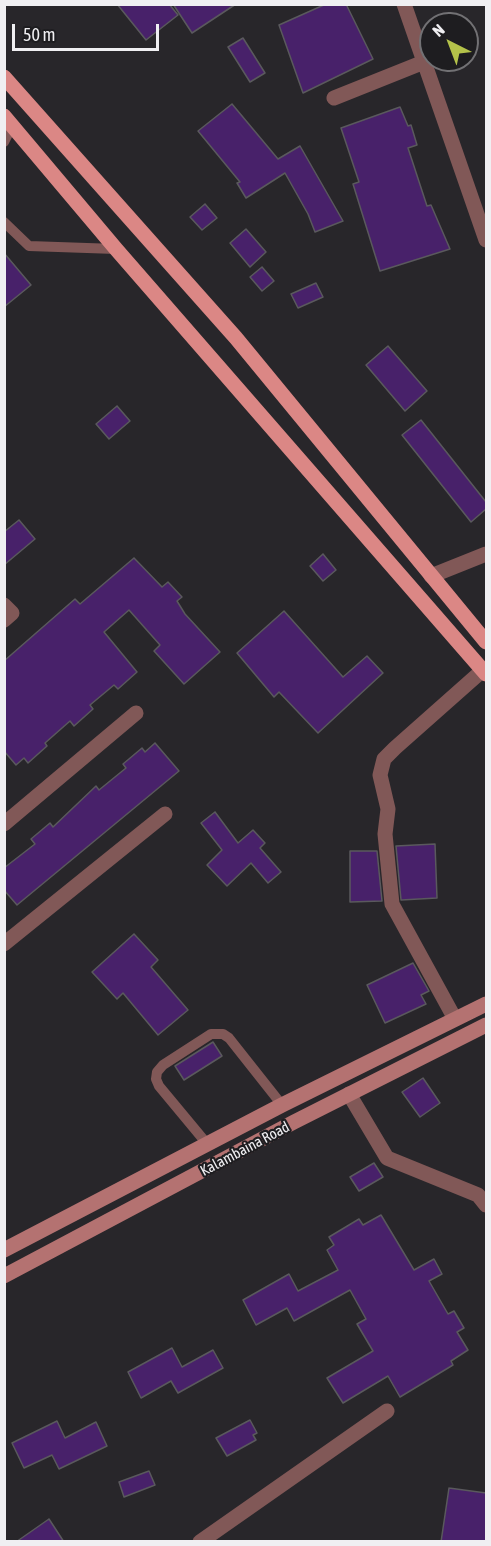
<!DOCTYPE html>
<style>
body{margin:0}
#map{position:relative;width:491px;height:1546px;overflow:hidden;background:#28262a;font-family:"Asap Condensed",sans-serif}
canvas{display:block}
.frame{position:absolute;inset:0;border:6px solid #f0eff2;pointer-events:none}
.north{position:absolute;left:419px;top:12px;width:60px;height:60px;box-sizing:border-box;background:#1e1d20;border:2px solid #727174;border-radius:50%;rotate:318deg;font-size:16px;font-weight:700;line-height:24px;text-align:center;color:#f0eff2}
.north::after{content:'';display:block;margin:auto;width:21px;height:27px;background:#b4c24a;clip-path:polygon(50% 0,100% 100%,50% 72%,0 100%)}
.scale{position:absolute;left:12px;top:24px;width:147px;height:27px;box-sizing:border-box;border:3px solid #f0eff2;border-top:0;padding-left:8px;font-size:18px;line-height:21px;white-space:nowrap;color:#f0eff2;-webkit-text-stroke:4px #1e1d20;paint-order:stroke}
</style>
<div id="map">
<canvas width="491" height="1546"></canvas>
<div class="frame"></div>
<div class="north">N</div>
<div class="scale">50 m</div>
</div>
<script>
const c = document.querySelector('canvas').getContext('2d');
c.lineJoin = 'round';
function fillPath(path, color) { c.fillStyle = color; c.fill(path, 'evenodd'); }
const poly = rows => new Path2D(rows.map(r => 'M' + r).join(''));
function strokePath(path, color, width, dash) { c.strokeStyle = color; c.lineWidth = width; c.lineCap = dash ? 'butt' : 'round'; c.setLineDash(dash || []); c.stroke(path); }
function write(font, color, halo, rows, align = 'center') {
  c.font = font + ' "Asap Condensed",sans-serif'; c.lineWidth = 4.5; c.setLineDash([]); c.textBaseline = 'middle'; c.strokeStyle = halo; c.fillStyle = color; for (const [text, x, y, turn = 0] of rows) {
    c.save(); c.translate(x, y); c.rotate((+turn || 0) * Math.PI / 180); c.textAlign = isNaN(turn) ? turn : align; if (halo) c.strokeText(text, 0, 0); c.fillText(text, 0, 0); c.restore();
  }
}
const building = poly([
 [117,4,169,4,178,15,146,40,117,4],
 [173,4,236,4,192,33,173,4],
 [326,4,346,4,373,59,303,93,279,25,326,4],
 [243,38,265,73,250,82,228,47,243,38],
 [232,104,278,159,300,146,343,221,315,232,308,214,285,173,246,198,237,183,240,182,198,131,232,104],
 [400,107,408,126,411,125,417,145,408,148,427,206,431,205,450,249,380,271,353,184,359,182,341,128,400,107],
 [205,204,217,218,202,230,190,217,205,204],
 [246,229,266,252,250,267,230,243,246,229],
 [4,253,31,285,4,307,4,253],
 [262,267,274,281,262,291,250,277,262,267],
 [316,283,323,297,298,308,291,294,316,283],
 [388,346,427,391,405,411,366,365,388,346],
 [117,406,130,421,109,439,96,424,117,406],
 [421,420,486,502,486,509,471,522,402,435,421,420],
 [19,520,35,539,4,565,4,532,19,520],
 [323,554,336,570,323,581,310,566,323,554],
 [134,558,162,587,168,582,182,597,177,601,185,614,220,652,184,684,154,651,160,645,129,610,104,632,137,672,118,689,114,685,90,705,93,709,74,726,70,721,45,743,47,746,28,763,24,758,16,765,4,751,4,661,75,599,80,604,134,558],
 [284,611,343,677,367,656,383,673,318,733,279,692,274,697,237,653,284,611],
 [155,743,179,771,17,905,4,890,4,868,35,844,31,839,50,823,53,827,96,786,99,790,126,768,123,764,142,748,145,752,155,743],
 [215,812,238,843,253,830,265,843,260,848,281,872,268,883,251,863,227,886,207,865,222,850,201,823,215,812],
 [435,844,437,898,401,900,396,846,435,844],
 [350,851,377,851,382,901,350,902,350,851],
 [134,934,158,960,151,967,188,1010,158,1035,123,993,117,999,92,972,134,934],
 [413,963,429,991,421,995,426,1004,385,1023,367,985,413,963],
 [213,1042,222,1056,184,1080,175,1066,213,1042],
 [423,1078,440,1103,420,1117,402,1092,423,1078],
 [374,1163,383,1177,359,1191,350,1177,374,1163],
 [381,1215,414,1270,434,1259,442,1274,429,1281,448,1314,454,1311,464,1328,457,1332,468,1350,451,1361,453,1365,400,1397,388,1376,343,1403,327,1378,373,1351,357,1324,366,1319,350,1290,294,1321,287,1308,256,1325,243,1300,289,1274,298,1291,338,1270,327,1250,334,1245,329,1237,359,1219,363,1225,381,1215],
 [172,1348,182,1367,213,1350,223,1368,178,1393,171,1381,141,1398,128,1372,172,1348],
 [250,1420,257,1433,253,1435,256,1440,227,1456,216,1438,250,1420],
 [57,1421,65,1438,96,1422,107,1446,59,1469,52,1455,24,1468,12,1443,57,1421],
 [149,1471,155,1485,124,1497,119,1482,149,1471],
 [449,1488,486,1493,486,1542,441,1542,449,1488],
 [49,1519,64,1542,16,1542,49,1519]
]);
fillPath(building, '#48216a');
strokePath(building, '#5a595d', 1.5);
strokePath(poly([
 [4,142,12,126],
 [4,222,29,246,116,249],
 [208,1145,159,1086,156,1079,157,1072,163,1065,211,1034,223,1034,229,1038,282,1105]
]), '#815857', 10);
strokePath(poly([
 [404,4,486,240],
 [334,98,424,62],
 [431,576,486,554],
 [4,605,12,613,4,620],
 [4,824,136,713],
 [4,944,165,814],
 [455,1019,392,904,385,834,388,809,380,775,384,759,395,748,483,670],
 [349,1094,387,1158,478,1195,486,1205],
 [200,1542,387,1411]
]), '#815857', 15);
strokePath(poly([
 [4,1250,282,1105,486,1004],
 [4,1276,294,1122,486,1025]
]), '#b47271', 15);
strokePath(poly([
 [4,77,236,338,486,642],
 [4,116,116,249,486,674]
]), '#db8785', 15);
write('15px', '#f0eff2', '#1e1d20', [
 ["Kalambaina Road",245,1149,-28]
]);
</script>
